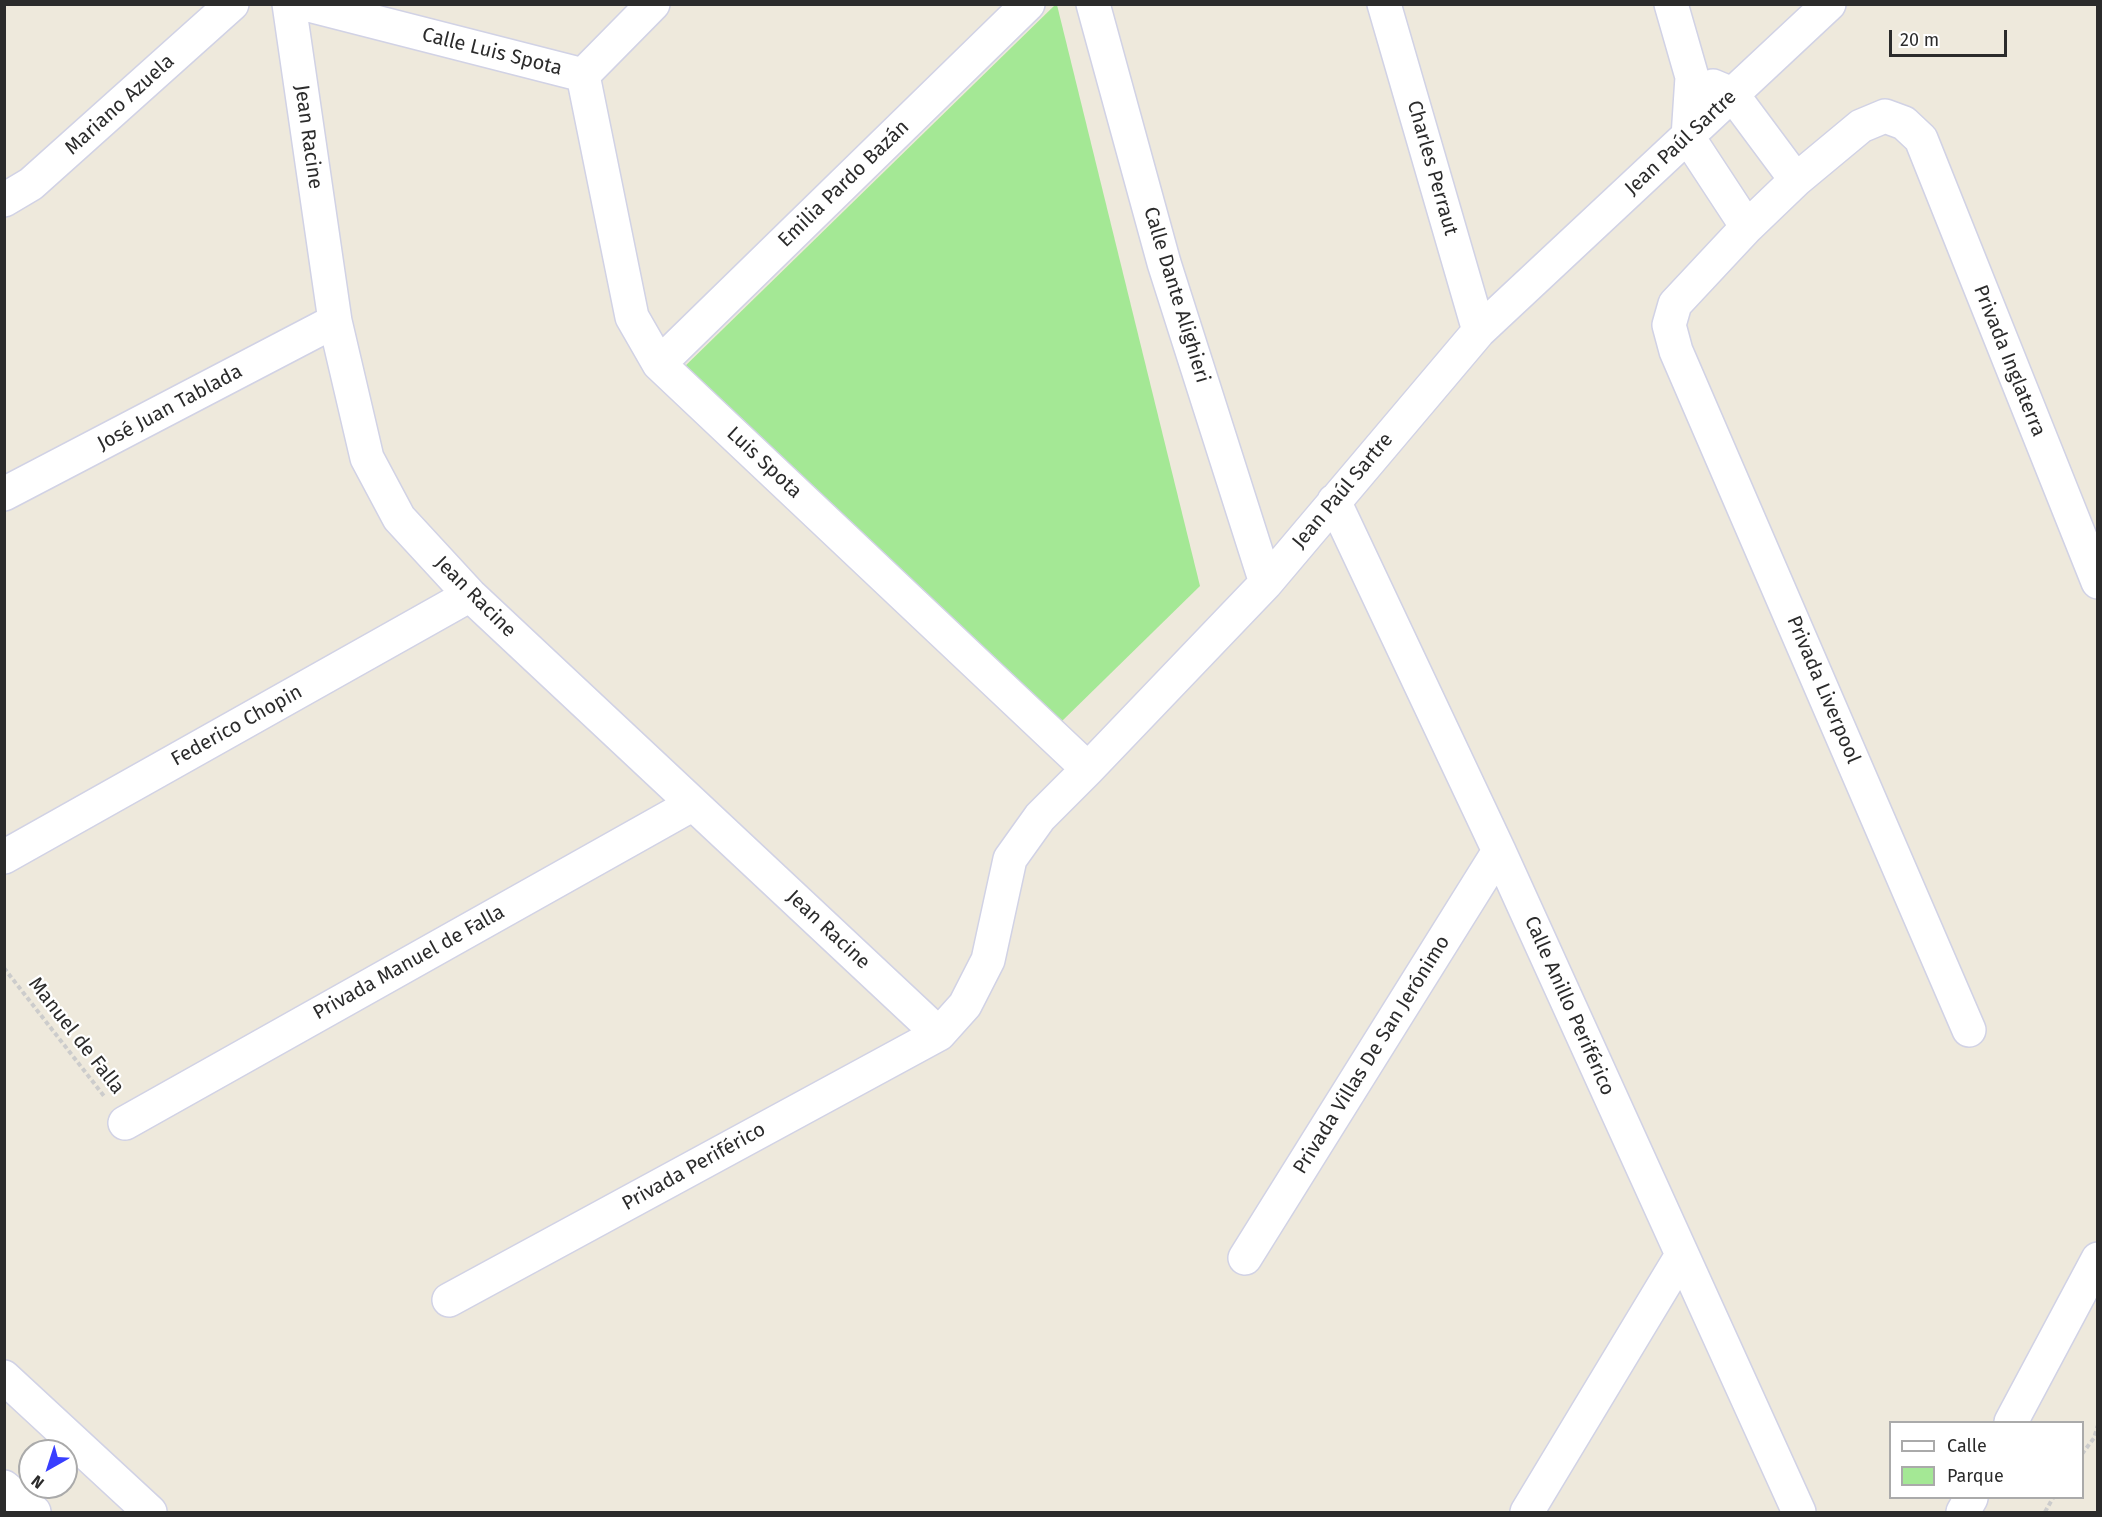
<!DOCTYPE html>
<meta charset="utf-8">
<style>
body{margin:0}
#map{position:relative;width:2102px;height:1517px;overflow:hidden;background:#eee9dc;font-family:"Fira Sans",sans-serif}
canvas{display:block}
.frame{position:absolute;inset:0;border:6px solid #2b2b2b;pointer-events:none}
.legend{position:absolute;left:1889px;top:1421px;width:195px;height:78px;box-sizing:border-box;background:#fff;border:2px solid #aaa;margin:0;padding:8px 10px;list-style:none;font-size:18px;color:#2b2b2b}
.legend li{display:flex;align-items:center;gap:12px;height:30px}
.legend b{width:30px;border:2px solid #aaa}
.north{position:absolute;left:18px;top:1439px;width:60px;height:60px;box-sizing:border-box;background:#fff;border:2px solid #aaa;border-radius:50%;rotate:219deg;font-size:16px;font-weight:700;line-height:24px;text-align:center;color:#2b2b2b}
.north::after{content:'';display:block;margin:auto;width:21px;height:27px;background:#383eff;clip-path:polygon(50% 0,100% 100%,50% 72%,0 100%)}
.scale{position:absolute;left:1889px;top:30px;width:118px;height:27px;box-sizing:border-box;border:3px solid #2b2b2b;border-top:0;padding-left:8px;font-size:18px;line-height:21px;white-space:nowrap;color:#2b2b2b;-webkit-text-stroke:4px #fff;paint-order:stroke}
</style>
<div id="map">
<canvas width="2102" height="1517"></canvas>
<div class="frame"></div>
<ul class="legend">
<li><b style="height:8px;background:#fff"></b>Calle</li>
<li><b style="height:16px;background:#a4e895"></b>Parque</li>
</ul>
<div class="north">N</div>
<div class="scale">20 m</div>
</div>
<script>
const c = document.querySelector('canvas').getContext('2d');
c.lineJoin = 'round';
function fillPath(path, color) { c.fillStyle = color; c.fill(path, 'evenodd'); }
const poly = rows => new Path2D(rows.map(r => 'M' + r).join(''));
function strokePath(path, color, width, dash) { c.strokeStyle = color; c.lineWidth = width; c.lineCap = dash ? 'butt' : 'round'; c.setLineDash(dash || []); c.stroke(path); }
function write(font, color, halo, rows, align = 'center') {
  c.font = font + ' "Fira Sans",sans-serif'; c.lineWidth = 4.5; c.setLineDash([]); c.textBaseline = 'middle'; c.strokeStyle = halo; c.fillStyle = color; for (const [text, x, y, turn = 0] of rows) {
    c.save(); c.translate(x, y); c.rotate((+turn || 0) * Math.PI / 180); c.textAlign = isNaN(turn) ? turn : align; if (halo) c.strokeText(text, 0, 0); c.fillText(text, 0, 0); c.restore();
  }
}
fillPath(poly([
 [1055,5,1057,5,1200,586,1059,724,681,370]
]), '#a4e895');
const minor = poly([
 [289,4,335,321,367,458,399,518,470,595,939,1034],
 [305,4,583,75,653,4],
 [1093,4,1164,263,1266,583],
 [1384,4,1479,331],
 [1671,4,1692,77,1688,137,1747,227],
 [583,75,632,317,659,364,1088,769],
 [1713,86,1732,94,1796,180],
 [4,200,31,184,232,4],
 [659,364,1028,4],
 [4,494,335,321],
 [1334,501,1499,851,1799,1512],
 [4,857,470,595],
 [1969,1030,1676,351,1669,325,1675,304,1747,227,1796,180,1861,126,1885,116,1904,123,1921,139,2098,582],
 [125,1123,693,804],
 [1245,1258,1499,851],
 [449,1300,939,1034,965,1005,988,960,1010,859,1040,817,1088,769,1266,583,1479,331,1829,4],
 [1527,1512,1682,1255]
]);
const tertiary = poly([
 [2011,1422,2098,1259],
 [1963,1512,1971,1498]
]);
const secondary = poly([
 [4,1377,150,1512],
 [4,1487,34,1512]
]);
strokePath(minor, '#d1d2e5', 36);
strokePath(tertiary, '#d1d2e5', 36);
strokePath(secondary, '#d1d2e5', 36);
strokePath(poly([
 [4,968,104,1096],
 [2082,1454,2094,1438,2098,1425],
 [2045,1512,2053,1498]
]), '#ccc', 4, [4.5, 3]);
strokePath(minor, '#fff', 33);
strokePath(tertiary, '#fff', 33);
strokePath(secondary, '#fff', 33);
write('20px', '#2b2b2b', '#fff', [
 ["Calle Luis Spota",492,52,14],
 ["Mariano Azuela",120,105,-42],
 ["Jean Racine",308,137,82],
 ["Jean Paúl Sartre",1681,143,-43],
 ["Charles Perraut",1432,168,74],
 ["Emilia Pardo Bazán",844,184,-44],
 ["Calle Dante Alighieri",1176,295,73],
 ["Privada Inglaterra",2009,361,68],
 ["José Juan Tablada",170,408,-28],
 ["Luis Spota",764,463,43],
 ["Jean Paúl Sartre",1343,491,-50],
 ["Jean Racine",475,597,45],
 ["Privada Liverpool",1823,690,67],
 ["Federico Chopin",237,726,-29],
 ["Jean Racine",828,930,43],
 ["Privada Manuel de Falla",409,963,-29],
 ["Calle Anillo Periférico",1569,1006,66],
 ["Manuel de Falla",76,1036,52],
 ["Privada Villas De San Jerónimo",1372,1055,-58],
 ["Privada Periférico",694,1167,-29]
]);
</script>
